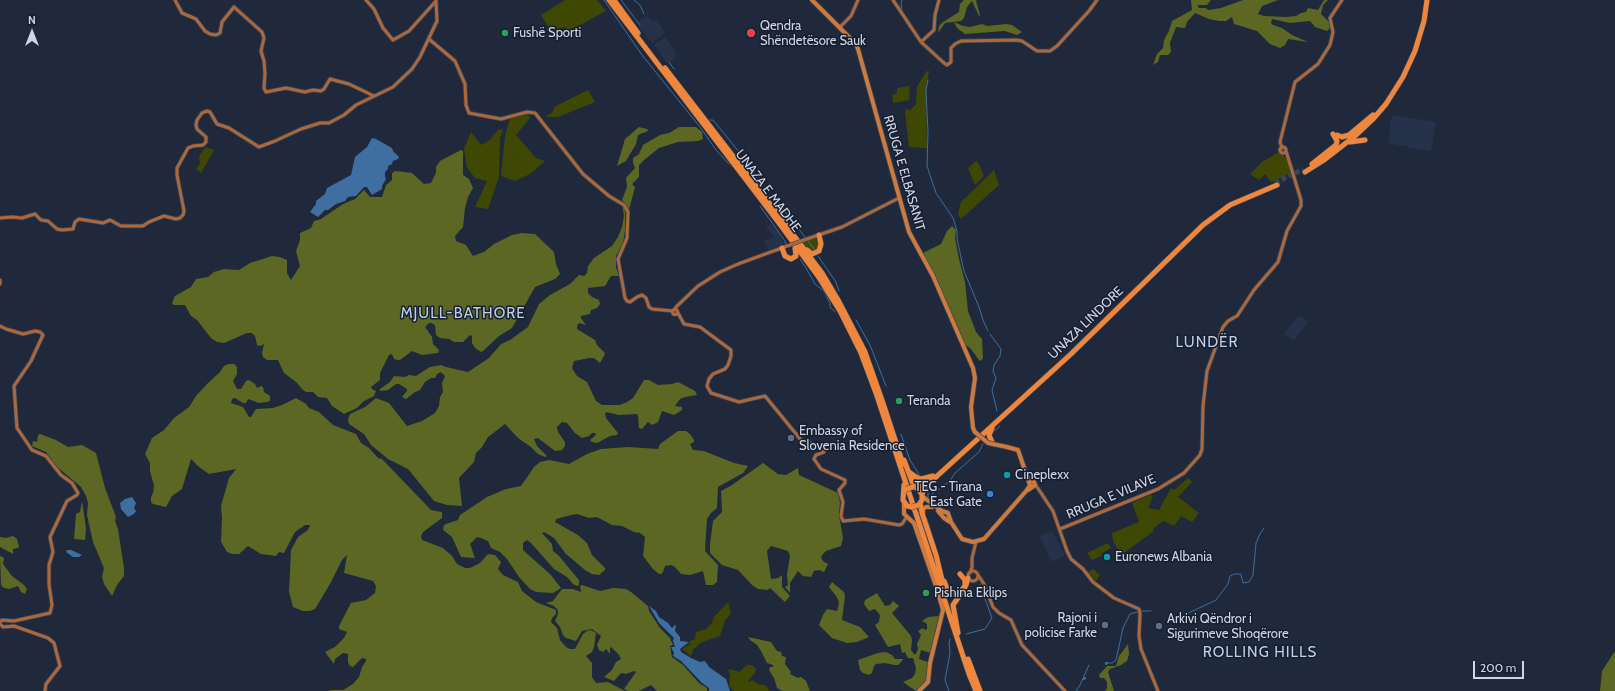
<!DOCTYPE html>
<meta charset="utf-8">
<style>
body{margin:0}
#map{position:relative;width:1615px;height:691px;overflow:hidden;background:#1f293b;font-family:Cabin,sans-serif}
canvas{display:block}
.north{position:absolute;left:12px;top:12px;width:40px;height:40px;-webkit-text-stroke:3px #161f31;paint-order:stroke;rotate:0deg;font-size:11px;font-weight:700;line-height:16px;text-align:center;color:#cfd6e2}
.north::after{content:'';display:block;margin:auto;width:14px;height:18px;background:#cfd6e2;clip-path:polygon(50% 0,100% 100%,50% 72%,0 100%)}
.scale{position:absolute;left:1473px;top:661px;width:51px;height:18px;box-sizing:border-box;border:2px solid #cfd6e2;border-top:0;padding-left:5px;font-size:12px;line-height:14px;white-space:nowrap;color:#cfd6e2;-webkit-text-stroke:3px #161f31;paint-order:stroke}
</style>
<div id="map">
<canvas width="1615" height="691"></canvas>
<div class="north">N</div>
<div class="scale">200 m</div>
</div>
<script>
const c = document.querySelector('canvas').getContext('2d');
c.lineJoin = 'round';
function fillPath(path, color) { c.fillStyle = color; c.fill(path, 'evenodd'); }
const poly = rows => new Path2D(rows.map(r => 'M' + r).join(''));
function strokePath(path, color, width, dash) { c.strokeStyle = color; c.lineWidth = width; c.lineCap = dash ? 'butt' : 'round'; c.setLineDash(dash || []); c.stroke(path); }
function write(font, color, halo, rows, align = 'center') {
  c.font = font + ' Cabin,sans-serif'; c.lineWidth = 3; c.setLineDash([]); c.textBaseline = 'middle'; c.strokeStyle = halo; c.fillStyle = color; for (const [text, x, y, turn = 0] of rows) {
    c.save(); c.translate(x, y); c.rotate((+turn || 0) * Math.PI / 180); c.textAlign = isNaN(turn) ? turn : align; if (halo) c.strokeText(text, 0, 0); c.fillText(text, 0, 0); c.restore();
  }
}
fillPath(poly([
 [647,15,651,21,653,20,654,22,656,20,665,33,652,43,639,27,639,21],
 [665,37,676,52,675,58,667,63,654,45],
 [1392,115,1436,122,1431,151,1409,148,1406,145,1403,146,1388,143],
 [771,224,780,235,785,246,769,251,764,241,774,237,766,226],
 [1299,315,1308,322,1294,341,1284,334],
 [1052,531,1065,555,1052,562,1039,536]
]), '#25324a');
fillPath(poly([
 [565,0,597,0,606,11,569,31,564,27,552,32,541,15],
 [927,71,929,71,929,72,926,87,927,148,909,147,905,112,906,109,910,110,916,105,917,86],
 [910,86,909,100,893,103,892,95,897,93,897,88],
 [588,90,595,102,558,117,545,117,553,112,554,107],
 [528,114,530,118,516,135,536,158,545,161,530,174,515,181,501,176,505,136,510,119],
 [503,129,500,138,499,177,488,209,475,207,487,181,475,178,467,168,464,149,471,132,481,145,490,140,498,130],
 [206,147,214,150,201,173,196,169,200,164,199,156],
 [1279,152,1284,153,1284,157,1287,156,1292,173,1271,182,1265,174,1259,180,1250,174,1262,162],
 [976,161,979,164,984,176,975,185,968,168],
 [994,170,999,185,961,219,958,214,961,202],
 [818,237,819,238,818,251,809,252,802,243],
 [1188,478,1192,482,1178,497,1199,513,1192,522,1181,516,1174,526,1163,521,1153,529,1154,531,1121,555,1113,541,1112,533,1139,522,1132,503,1150,495,1153,496,1148,508,1159,510,1171,488,1174,490],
 [1108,543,1111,548,1102,553,1101,556,1092,560,1087,553],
 [1093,569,1100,575,1096,581,1088,572],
 [728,602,731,614,725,620,720,636,700,643,697,647,693,649,692,654,691,656,688,654,686,651,682,649,689,645,690,641,695,639,696,632,706,629,712,623,713,618],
 [1180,628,1185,634,1178,639,1174,633],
 [747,665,752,665,756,669,755,673,748,681,750,682,752,680,758,684,765,685,770,691,734,691,729,686,730,675,728,670,731,669,739,672]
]), '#3f4803');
fillPath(poly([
 [964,0,977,0,976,1,980,15,979,16,972,1,967,7,964,18,961,21,945,23,938,33,939,26,943,22,959,12,960,4],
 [1191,0,1211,0,1207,5,1197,5,1199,8,1206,8,1208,10,1221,8,1243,0,1278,0,1262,6,1258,14,1264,16,1286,17,1296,16,1301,13,1306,12,1308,8,1318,10,1324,0,1328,0,1323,5,1321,14,1329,22,1330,28,1327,31,1315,27,1310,21,1290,23,1272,19,1271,23,1273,25,1282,28,1292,35,1308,42,1288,39,1285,45,1280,48,1270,44,1257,31,1234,24,1232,17,1226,21,1219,21,1209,19,1195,13,1187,22,1185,28,1176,27,1170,43,1171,52,1168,55,1160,55,1158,62,1153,65,1157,54,1163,48,1164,40,1169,31,1172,21,1192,10],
 [954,22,963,26,970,27,982,24,987,26,1006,24,1012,25,1022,32,1017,35,1005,31,965,34,957,28],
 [639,127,647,129,648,131,638,135,636,144,626,161,617,166,625,139],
 [679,127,696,127,702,132,703,139,698,141,678,142,659,148,644,160,639,165,639,177,632,184,635,187,629,210,622,200,627,187,626,178,635,168,633,163,633,158,639,154,643,145,660,135,669,133],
 [461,150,463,151,463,175,469,179,473,188,468,197,465,208,463,227,455,236,456,241,466,245,473,256,484,252,494,244,512,235,522,233,535,234,554,252,556,264,560,274,555,279,535,287,512,328,499,336,483,351,481,352,475,348,472,343,472,336,470,335,463,342,454,342,449,339,440,338,436,335,435,325,431,323,429,323,425,327,432,337,433,344,439,350,438,353,422,355,412,351,400,360,398,360,394,359,392,354,389,355,380,373,380,380,371,387,372,389,376,391,374,396,364,401,357,408,344,414,332,406,327,398,318,397,313,392,306,392,302,389,296,382,284,373,278,360,267,360,263,357,262,353,264,344,260,346,257,345,255,336,252,333,247,333,224,343,217,342,211,338,197,320,191,316,185,305,174,305,172,303,175,296,191,287,196,279,208,277,214,272,224,269,239,270,250,263,272,256,280,257,287,260,287,273,291,280,300,266,296,251,300,240,300,233,311,228,314,221,321,219,343,204,355,199,364,190,370,197,382,197,386,185,392,180,392,173,395,171,412,173,424,184,431,183,436,173,436,167,440,161],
 [622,205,625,210,625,230,623,244,616,256,616,267,619,276,611,276,605,286,588,288,588,293,592,297,599,300,600,304,597,308,591,310,590,314,581,316,581,318,586,325,579,323,577,326,577,329,595,340,597,345,604,352,605,354,600,363,594,358,589,358,574,361,572,368,577,376,587,382,596,401,602,405,620,405,627,402,633,398,644,380,649,380,658,385,672,384,678,382,695,391,697,395,685,397,680,399,675,406,682,407,682,410,674,415,662,411,658,422,652,425,648,422,642,429,639,428,638,416,637,414,619,415,606,412,605,414,606,418,618,433,617,435,610,436,597,443,592,442,590,440,596,435,595,433,592,433,589,436,582,438,575,433,567,423,562,422,557,427,558,432,565,442,565,446,562,450,555,451,538,438,534,439,537,446,547,456,545,457,538,454,531,447,518,438,505,424,488,437,482,447,476,453,474,462,459,478,462,506,447,505,434,501,408,469,388,459,371,445,364,434,349,424,348,419,350,414,365,407,376,398,389,403,407,426,422,421,435,413,439,406,440,397,443,392,442,383,445,376,441,372,437,374,435,378,431,378,425,382,420,390,415,392,406,399,402,397,407,391,407,389,399,384,396,384,388,390,380,391,380,389,390,382,394,376,405,377,409,375,416,376,430,367,441,365,446,367,468,372,489,358,501,344,510,340,528,327,539,304,550,295,570,284,579,275,584,276,587,273,588,266,594,258,612,246,618,237,622,227,624,216],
 [952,226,956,230,955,238,959,259,965,282,968,311,976,332,982,339,983,358,981,361,979,360,970,348,965,345,923,253,941,244,947,231],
 [229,364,234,364,237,367,237,374,233,381,237,389,241,389,246,381,249,380,255,384,257,388,261,386,263,387,264,392,270,396,270,401,267,402,259,403,248,399,246,403,243,403,235,398,232,399,231,403,243,407,249,417,251,417,256,409,273,408,282,405,296,398,306,404,309,408,319,412,333,425,356,434,361,443,369,448,378,458,382,459,431,510,442,512,442,518,423,532,421,536,422,540,443,548,452,556,457,564,465,568,470,568,480,563,488,554,495,555,501,562,498,569,503,575,518,582,522,591,536,602,556,610,556,614,552,618,551,622,557,628,560,640,566,647,570,649,575,649,583,634,587,631,591,630,596,633,594,647,592,652,586,656,592,663,592,677,596,683,608,682,625,691,328,691,331,690,343,690,353,684,359,677,362,667,366,661,366,659,362,658,353,667,350,666,348,662,348,654,343,653,335,659,334,664,325,652,335,647,344,638,347,632,339,629,339,626,351,603,366,600,375,593,376,586,373,581,344,573,347,555,342,560,330,584,315,609,310,611,303,611,293,607,289,592,291,550,298,537,308,530,310,525,305,525,295,532,284,553,279,552,276,556,261,554,248,546,239,554,232,554,227,552,221,542,222,518,221,506,229,478,236,469,209,474,199,467,191,459,182,489,172,496,166,507,153,504,151,502,151,497,153,493,154,486,150,471,150,463,145,454,152,438,164,430,174,418,189,407,196,396,207,384,220,372,224,366],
 [678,431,686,431,690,434,694,440,694,442,690,444,693,450,704,451,734,463,748,466,743,473,718,487,717,508,711,513,707,519,705,551,718,565,717,582,713,585,706,585,703,571,690,575,681,574,675,567,671,565,665,566,663,572,661,574,659,574,653,569,643,556,645,537,640,533,634,532,622,526,612,525,597,517,589,518,577,514,571,515,556,519,555,522,578,535,587,543,592,555,605,568,605,570,599,575,592,574,585,570,566,554,554,538,544,532,542,533,552,544,553,551,559,556,579,580,579,585,577,586,573,584,567,577,554,569,531,543,527,540,523,543,523,550,551,575,561,588,553,593,536,592,530,589,519,577,507,559,500,552,491,548,488,541,481,538,477,537,470,544,475,558,461,557,452,537,443,530,444,525,446,524,458,520,460,515,487,497,506,489,521,486,534,467,540,462,549,460,569,464,587,454,601,449,628,447,658,449,660,444],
 [40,434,56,440,68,447,82,445,96,453,105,488,116,517,115,521,118,529,124,568,124,576,117,585,112,596,104,584,102,577,104,568,93,542,87,515,88,503,86,496,81,487,56,466,46,452,32,446,33,441,37,442,38,435],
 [763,463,778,474,786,475,798,468,799,475,838,493,840,502,839,515,843,538,841,546,826,551,822,555,821,558,824,562,828,564,824,572,819,570,814,571,811,577,803,576,798,571,790,583,790,593,785,587,788,585,787,574,790,556,788,551,771,546,767,551,771,579,778,578,782,575,782,587,790,596,785,602,770,588,768,590,758,589,752,585,738,570,722,565,710,553,710,544,713,521,722,512,721,491,732,485],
 [82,501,86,528,85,540,74,539,76,514,80,512],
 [13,536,17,539,19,546,18,548,13,549,13,554,0,547,0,537,6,538],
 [0,556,3,557,4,559,3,564,12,576,24,585,27,589,25,594,21,592,18,586,9,589,4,588,1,585],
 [832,582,844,592,845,596,842,620,860,627,869,637,857,642,847,643,832,638,819,625,823,615,827,609,837,611,838,608,839,602,836,596,829,587],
 [582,585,600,591,613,588,626,589,631,592,648,606,649,611,660,628,670,638,673,645,670,646,672,657,683,665,699,683,707,688,707,691,657,691,651,685,639,691,628,691,624,689,636,672,634,671,626,674,621,673,614,681,604,677,612,670,616,662,621,659,619,655,611,647,610,648,610,654,606,649,603,652,599,650,597,645,601,636,592,629,582,631,576,641,566,638,563,635,560,627,555,621,558,614,558,610,554,606,546,603,553,601,562,589,573,589,581,592,580,586],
 [877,593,885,606,890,605,893,601,899,606,892,613,911,636,912,640,911,650,914,654,916,654,918,649,917,644,921,635,918,631,923,628,925,630,927,629,927,624,922,621,928,617,939,616,935,638,931,653,921,650,919,659,928,662,926,682,922,687,916,691,903,682,912,678,915,674,916,668,913,658,908,658,905,652,902,653,900,644,888,647,875,625,879,622,880,615,875,609,869,611,864,604,865,600],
 [748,637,771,642,777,651,781,652,782,656,786,657,785,664,791,672,790,674,798,678,801,677,806,681,810,691,782,691,777,688,774,678,769,670,770,667,773,667,773,665,767,663,761,651,757,645,750,640],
 [1128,644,1129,654,1127,661,1121,665,1110,669,1108,672,1114,691,1105,691,1107,688,1107,682,1104,678,1100,678,1099,675,1107,666,1116,666,1119,656],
 [1615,651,1615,691,1600,691,1602,671],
 [886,652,892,655,895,659,903,659,903,660,898,665,895,665,884,663,876,664,874,666,872,673,869,675,863,673,860,670,858,660,878,653]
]), '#5b6723');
fillPath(poly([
 [372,138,376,139,392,148,393,151,399,157,398,159,393,161,392,164,388,166,388,169,385,172,385,176,386,179,382,186,382,189,372,195,367,187,364,187,356,196,348,197,345,201,336,204,328,210,325,210,318,217,310,212,316,204,316,201,325,194,327,188,351,175,355,157,367,147],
 [132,497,136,503,134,508,136,511,134,514,128,517,121,509,120,503,125,499],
 [67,550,71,550,82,555,79,557,73,557,66,552],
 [649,606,656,611,659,617,668,623,672,628,675,625,676,625,675,631,680,637,680,641,689,642,680,649,681,652,691,658,700,662,705,661,709,667,726,679,730,691,709,691,709,688,702,683,681,661,673,656,674,653,671,647,675,647,673,641,674,638,659,623]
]), '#3f6fa0');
strokePath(poly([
 [604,0,642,55,700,127,716,150,729,164],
 [621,0,640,25],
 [634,0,640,5,644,14],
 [902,10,901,4,902,0],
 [669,62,674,69],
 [928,80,926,90,928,132,927,166,936,193,953,218,957,231,957,239,964,271,979,307,983,320,988,331],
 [710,120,713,120,740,153],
 [780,205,805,237],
 [760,206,785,241,786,245],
 [808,241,815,250],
 [818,256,836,282,839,291],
 [800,259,806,268,815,284,824,291,830,303,830,307,835,312],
 [856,320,870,345,886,386],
 [990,334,1001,349,1000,356,994,365,993,371,996,378,992,390,997,411],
 [993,432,1000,426],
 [901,434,910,460,920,476],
 [928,489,928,498],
 [932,494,950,481,955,473,979,452,983,444],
 [927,519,936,548],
 [1174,616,1180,617,1216,600,1228,584,1230,576,1234,574,1241,574,1243,583,1249,582,1253,575,1256,543,1260,534,1264,528],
 [966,634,985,629,992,618,980,585],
 [1105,663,1112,663,1116,660,1123,628,1130,614,1141,611,1151,611],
 [949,691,945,680,950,653,949,643,950,639],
 [1076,691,1080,685,1089,665]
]), '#3f6fa0', 1);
strokePath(poly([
 [1106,664,1107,663],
 [1084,679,1085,678]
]), '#3f6fa0', 2);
strokePath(poly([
 [1275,183,1303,169]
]), '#394354', 5, [5, 2.5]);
const secondary = poly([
 [175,0,182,13,196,19,205,31,210,34,216,35,220,33,222,22,234,7,262,32,264,38,261,51,264,61,265,74,264,88,266,92,286,88,305,92,313,90,321,91,324,89,330,79,349,84,374,96],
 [366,0,374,9,383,28,393,40,409,31,436,1],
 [893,0,921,42,944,63,947,65,951,62,951,48,955,44,961,41,1016,40,1022,41,1037,51,1050,51,1057,46,1089,11,1097,0],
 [840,27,851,16,858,0],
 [429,39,455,61,465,84,466,105,469,113,501,119,527,112,535,113,583,174,609,196,624,205,628,212,627,238,618,259,625,298,627,301,630,302,637,297,642,295,646,298,649,307,652,309,673,311],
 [921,42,934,30,935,15,939,0],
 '1280 150a3 3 0 1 1 6 0a3 3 0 1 1-6 0Z',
 [1282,148,1280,142,1295,82,1318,64,1330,45,1333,32,1330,18,1342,0],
 [0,218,12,217,22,218,35,214,41,220,48,221,57,229,62,230,73,229,75,222,79,219,103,223,110,220,121,226,143,226,149,222,164,216,176,219,180,218,183,215,184,211,177,175,177,168,188,148,193,146,203,145,206,142,206,137,197,129,196,125,197,120,202,113,207,111,210,112,217,124,229,128,259,147,275,141,301,129,320,123,329,123,344,115,356,105,393,87,412,69,420,57,437,21,436,0],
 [804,240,842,227,899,198],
 [0,280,0,284],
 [675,309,676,307,698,286,720,272,738,264,790,245],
 '672.5 312a2.5 2.5 0 1 1 5 0a2.5 2.5 0 1 1-5 0Z',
 [678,313,684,324,700,327,731,350,731,356,728,365,725,369,713,374,709,379,707,386,711,393,739,402,765,396,801,440,824,448,824,452,816,455,814,459,821,469,845,480,845,483,839,490,843,502,841,516,843,521,864,519,899,525,902,524,906,518],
 [1237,316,1254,290,1278,262,1287,231,1301,206,1301,200,1286,151],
 [0,326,6,329,23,334,35,331,40,332,43,335,31,361,14,386,17,428,32,450,46,456,61,475,72,483,78,493,77,495,67,501,50,537,53,552,49,565,49,584,52,605,50,613,14,621,2,620,0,622],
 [1035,484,1053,511,1067,551,1071,559,1083,569,1093,582,1114,598,1139,609,1140,614,1139,636,1141,649,1158,691],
 [1060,529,1158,489,1184,473,1200,455,1202,449,1203,406,1207,371,1223,327,1228,321,1235,317],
 '968 576a5 5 0 1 1 10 0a5 5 0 1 1-10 0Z',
 [970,573,972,567,972,558,976,542],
 [978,575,984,584,993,607,999,613,1011,620,1022,645,1065,691],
 [0,624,3,627,14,626,48,638,54,643,60,666,46,684,45,691]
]);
const primary = poly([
 [812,0,856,44,858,49,909,232,933,276,973,368,975,378,971,407,973,428,975,432],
 [1028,490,1035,485,1034,482,1029,478],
 [922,496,942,511,948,513,951,522,962,539,973,542,984,539,1027,490,1030,485,1018,450,1007,447],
 [904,504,904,514,914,523,936,586,943,610,930,663,928,682,919,691],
 [938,511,944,518,950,522],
 [923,513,923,509,926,507,932,507]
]);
const highway = poly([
 [609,0,779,223,818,276,840,311,861,353,876,393,969,674,976,691],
 [614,0,638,33],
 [665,68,783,221,822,273,838,300,865,352,883,403,903,464],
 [1337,135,1342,137,1349,135,1373,115],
 [1350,142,1365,140],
 [1312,164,1336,145,1337,141,1333,134],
 [1305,172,1324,160,1355,136,1373,119,1386,104,1403,77,1415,51,1424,21,1427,0],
 [782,248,785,256,791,259,796,256,795,248],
 [807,250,812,254,819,251,821,244,819,235],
 [992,428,989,435,992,442],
 [904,460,913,484,922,494,922,500,919,505],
 [909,472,916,477,921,479,933,476],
 [904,485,903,500,907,506,912,507],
 [917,488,926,482],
 [922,494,925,487,1071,354,1203,225,1230,205,1277,185],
 [920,503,922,513,936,555,943,584],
 [960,574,965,580,965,587],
 [944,581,948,591,952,594,956,594,960,592,966,585,968,578],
 [958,633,953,605,962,592],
 [968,659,980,691]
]);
strokePath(secondary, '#3b4556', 4.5);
strokePath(primary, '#3b4556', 5.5);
strokePath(highway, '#3b4556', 6);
strokePath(secondary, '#ab683c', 3);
strokePath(primary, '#ce793d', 4);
strokePath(highway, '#ee873d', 5);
const secondaryBridge = poly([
 [790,245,804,240]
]);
const primaryBridge = poly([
 [975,432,988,443,1007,447]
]);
const highwayBridge = poly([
 [906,489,913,487],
 [912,507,919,505]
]);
strokePath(secondaryBridge, '#3b4556', 4.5, []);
strokePath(primaryBridge, '#3b4556', 5.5, []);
strokePath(highwayBridge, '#3b4556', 6, []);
strokePath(secondaryBridge, '#ab683c', 3);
strokePath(primaryBridge, '#ce793d', 4);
strokePath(highwayBridge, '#ee873d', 5);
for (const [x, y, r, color] of [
 [505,33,4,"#2e9e5b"],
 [751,33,5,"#e0444e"],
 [899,401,4,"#2e9e5b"],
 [791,438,4,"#5c6f8a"],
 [1007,475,4,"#0f9aa8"],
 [990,494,4,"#3f7fe0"],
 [1107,557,4,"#0f9aa8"],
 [926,593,4,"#2e9e5b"],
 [1105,625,4,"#5c6f8a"],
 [1159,626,4,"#5c6f8a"]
]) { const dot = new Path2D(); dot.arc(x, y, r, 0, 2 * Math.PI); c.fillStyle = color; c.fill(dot); strokePath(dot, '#161f31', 1.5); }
write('13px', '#cfd6e2', '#161f31', [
 ["Qendra",760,26],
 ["Shëndetësore Sauk",760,41],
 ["Fushë Sporti",513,33],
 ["Teranda",907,401],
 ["Embassy of",799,431],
 ["Slovenia Residence",799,446],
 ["Cineplexx",1015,475],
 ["TEG - Tirana",982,487,"right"],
 ["East Gate",982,502,"right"],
 ["Euronews Albania",1115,557],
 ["Pishina Eklips",934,593],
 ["Rajoni i",1097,618,"right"],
 ["policise Farke",1097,633,"right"],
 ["Arkivi Qëndror i",1167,619],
 ["Sigurimeve Shoqërore",1167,634]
], 'left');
write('13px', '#cfd6e2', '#161f31', [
 ["RRUGA E ELBASANIT",904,173,74],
 ["UNAZA E MADHE",768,191,53],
 ["UNAZA LINDORE",1086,323,-44],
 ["RRUGA E VILAVE",1111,497,-23]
]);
c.letterSpacing = '1px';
write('15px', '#c1cee6', '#161f31', [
 ["MJULL-BATHORE",463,314],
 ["LUNDËR",1207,343],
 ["ROLLING HILLS",1260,653]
]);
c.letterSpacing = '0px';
</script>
